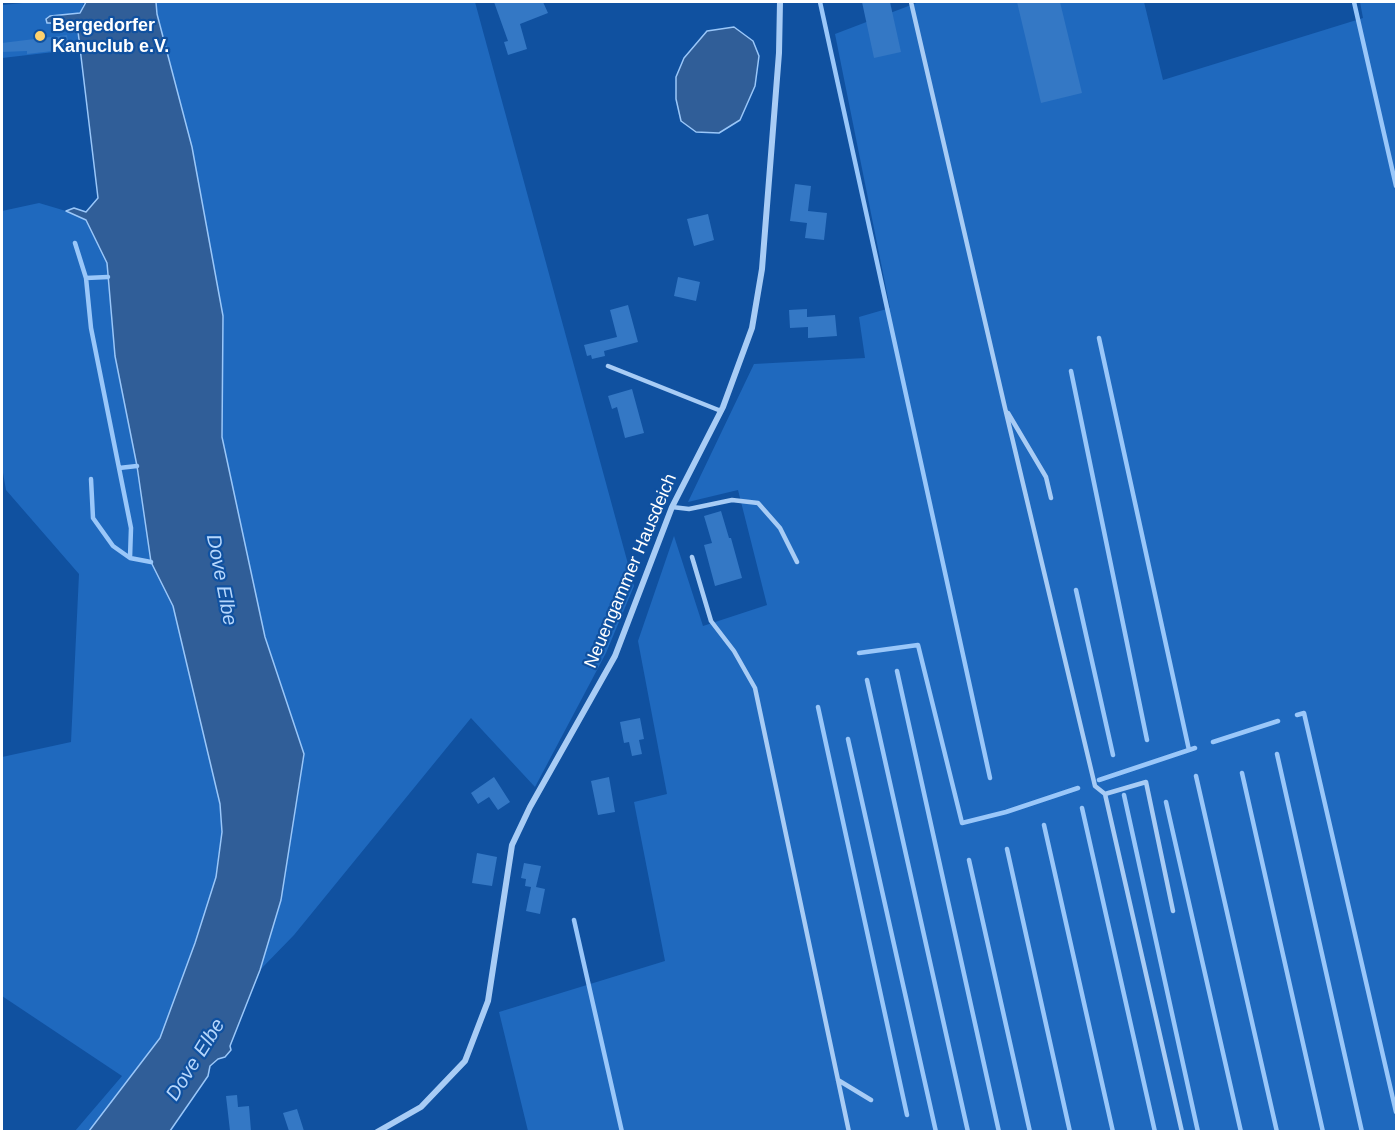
<!DOCTYPE html>
<style>
body{margin:0}
#map{position:relative;width:1398px;height:1133px;overflow:hidden;background:#1051a0;font-family:Arial,sans-serif}
canvas{display:block}
.frame{position:absolute;inset:0;border:3px solid #fff;pointer-events:none}
</style>
<div id="map">
<canvas width="1398" height="1133"></canvas>
<div class="frame"></div>
</div>
<script>
const c = document.querySelector('canvas').getContext('2d');
c.lineJoin = 'round';
function fillPath(path, color) { c.fillStyle = color; c.fill(path, 'evenodd'); }
const poly = rows => new Path2D(rows.map(r => 'M' + r).join(''));
function strokePath(path, color, width, dash) { c.strokeStyle = color; c.lineWidth = width; c.lineCap = dash ? 'butt' : 'round'; c.setLineDash(dash || []); c.stroke(path); }
function write(font, color, halo, rows, align = 'center') {
  c.font = font + ' Arial,sans-serif'; c.lineWidth = 4.5; c.setLineDash([]); c.textBaseline = 'middle'; c.strokeStyle = halo; c.fillStyle = color; for (const [text, x, y, turn = 0] of rows) {
    c.save(); c.translate(x, y); c.rotate((+turn || 0) * Math.PI / 180); c.textAlign = isNaN(turn) ? turn : align; if (halo) c.strokeText(text, 0, 0); c.fillText(text, 0, 0); c.restore();
  }
}
fillPath(poly([
 [33,2,84,2,77,22,80,49,2,58,2,5],
 [156,2,475,2,634,586,606,653,535,787,471,718,294,935,260,970,281,900,304,754,265,637,222,437,223,316,157,14],
 [919,2,1144,2,1163,80,1363,18,1360,2,1396,2,1396,1131,528,1131,499,1012,665,961,634,802,667,794,638,641,674,536,703,626,767,605,738,490,688,502,754,364,865,358,859,317,890,308,835,34],
 [39,203,66,211,86,220,107,263,115,356,137,466,151,562,173,606,220,804,222,832,216,877,195,943,160,1038,89,1131,75,1131,122,1076,2,996,2,757,71,742,79,574,6,490,2,467,2,211]
]), '#1f69be');
const water = poly([
 [86,2,156,2,157,14,192,147,223,316,222,437,265,637,304,754,281,900,260,970,230,1046,231,1050,225,1057,218,1059,210,1066,208,1076,170,1131,89,1131,160,1038,195,943,216,877,222,832,220,804,173,606,151,562,137,466,115,356,107,263,86,220,66,211,74,208,86,212,98,198,77,23,47,23,46,19,50,16,80,13,86,2],
 [734,27,753,41,759,56,755,86,740,120,719,133,696,132,681,121,676,99,676,77,684,58,707,31,734,27]
]);
fillPath(water, '#305e98');
strokePath(water, '#9ac7f9', 1.5);
strokePath(poly([
 [820,2,990,778],
 [1354,2,1396,186],
 [75,243,86,278,91,328,131,528,130,558],
 [86,278,108,277],
 [1099,338,1189,750],
 [1071,371,1147,740],
 [119,468,137,466],
 [91,479,93,518,113,546,130,558,151,562],
 [1076,590,1113,755],
 [859,653,918,645,962,823,1006,812,1078,788],
 [897,671,999,1132],
 [867,680,968,1132],
 [818,707,907,1115],
 [1297,715,1304,713,1396,1112],
 [848,739,936,1132],
 [1213,742,1278,721],
 [1277,754,1362,1132],
 [1242,773,1323,1132],
 [1196,776,1277,1132],
 [1099,780,1195,748],
 [1124,795,1198,1132],
 [1166,802,1241,1132],
 [1082,808,1155,1132],
 [1044,825,1113,1132],
 [1007,849,1070,1132],
 [969,860,1030,1132],
 [574,920,622,1132]
]), '#9ac7f9', 4.5);
fillPath(poly([
 [494,2,543,2,548,13,520,24,527,49,508,55,504,42,508,41],
 [862,2,890,2,901,52,874,58],
 [1017,2,1060,2,1082,93,1041,103],
 [67,35,69,49,27,54,27,51,2,52,2,43],
 [795,184,811,186,808,211,827,213,824,240,805,238,807,223,790,221],
 [708,214,714,240,694,246,687,219],
 [678,277,700,282,696,301,674,296],
 [628,305,638,342,604,351,605,356,592,359,591,355,587,356,584,345,617,337,610,310],
 [807,309,807,319,807,317,835,315,837,336,808,338,808,327,790,328,789,310],
 [632,389,644,433,625,438,617,407,612,409,608,396],
 [721,511,729,538,731,538,742,578,715,586,704,545,712,543,704,516],
 [640,718,644,739,639,740,642,754,632,756,629,742,624,743,620,722],
 [494,777,510,802,498,810,489,797,478,804,471,793],
 [609,777,615,812,598,815,591,781],
 [477,853,497,857,492,886,472,883],
 [524,863,541,866,536,887,545,889,540,914,526,911,531,887,525,886,526,879,521,878],
 [237,1095,238,1107,249,1106,251,1131,230,1131,226,1096],
 [297,1109,304,1131,289,1131,283,1113]
]), '#3478c5');
strokePath(poly([
 [911,2,1005,408,1095,786,1105,794,1182,1132],
 [608,366,721,411],
 [1008,413,1046,477,1051,498],
 [672,507,689,509,732,500,758,503,780,528,797,562],
 [692,557,711,621,734,651,755,688,849,1132],
 [1105,794,1146,782,1173,911],
 [838,1080,871,1100]
]), '#a8ccf5', 4.5);
strokePath(poly([
 [377,1132,421,1107,465,1061,488,1001,512,845,530,807,615,656,672,507,723,407,752,328,762,269,779,53,780,2]
]), '#a8ccf5', 6);
for (const [x, y, r, color] of [
 [40,36,6,"#ffd26d"]
]) { const dot = new Path2D(); dot.arc(x, y, r, 0, 2 * Math.PI); c.fillStyle = color; c.fill(dot); strokePath(dot, '#1051a0', 2); }
write('bold 18px', '#fff', '#1051a0', [
 ["Bergedorfer",52,26],
 ["Kanuclub e.V.",52,47]
], 'left');
write('18px', '#fff', '#1051a0', [
 ["Neuengammer Hausdeich",631,571,-67]
]);
write('italic 20px', '#b5d6fc', '#1051a0', [
 ["Dove Elbe",221,580,79],
 ["Dove Elbe",196,1060,-58]
]);
</script>
